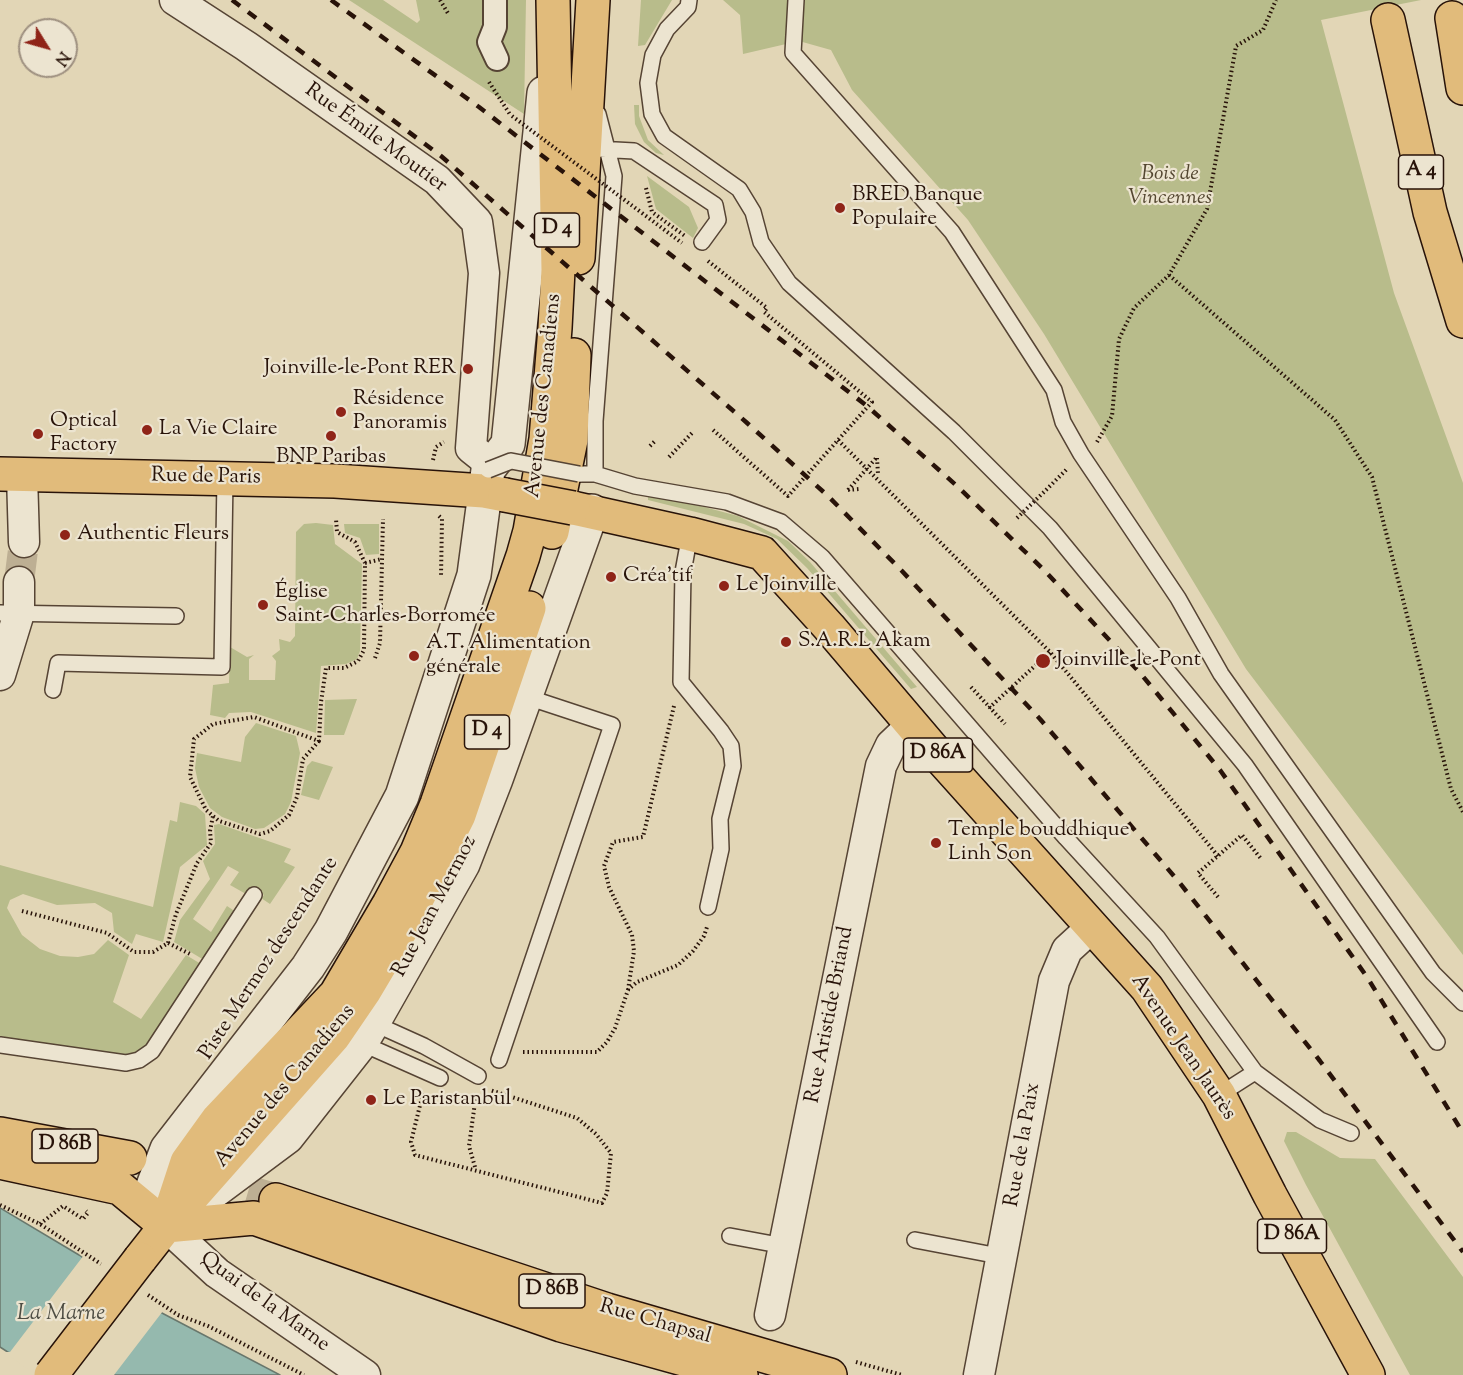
<!DOCTYPE html>
<meta charset="utf-8">
<style>
body{margin:0}
#map{position:relative;width:1463px;height:1375px;overflow:hidden;background:#e2d6b6;font-family:"Sorts Mill Goudy",serif}
canvas{display:block}
.north{position:absolute;left:18px;top:18px;width:60px;height:60px;box-sizing:border-box;background:#ece4d0;border:2px solid #9e9080;border-radius:50%;rotate:127deg;font-size:16px;font-weight:700;line-height:24px;text-align:center;color:#281309}
.north::after{content:'';display:block;margin:auto;width:21px;height:27px;background:#8f2418;clip-path:polygon(50% 0,100% 100%,50% 72%,0 100%)}
</style>
<div id="map">
<canvas width="1463" height="1375"></canvas>
<div class="north">N</div>
</div>
<script>
const c = document.querySelector('canvas').getContext('2d');
c.lineJoin = 'round';
function fillPath(path, color) { c.fillStyle = color; c.fill(path, 'evenodd'); }
const poly = rows => new Path2D(rows.map(r => 'M' + r).join(''));
function strokePath(path, color, width, dash) { c.strokeStyle = color; c.lineWidth = width; c.lineCap = dash ? 'butt' : 'round'; c.setLineDash(dash || []); c.stroke(path); }
function write(font, color, halo, rows, align = 'center') {
  c.font = font + ' "Sorts Mill Goudy",serif'; c.lineWidth = 4.5; c.setLineDash([]); c.textBaseline = 'middle'; c.strokeStyle = halo; c.fillStyle = color; for (const [text, x, y, turn = 0] of rows) {
    c.save(); c.translate(x, y); c.rotate((+turn || 0) * Math.PI / 180); c.textAlign = isNaN(turn) ? turn : align; if (halo) c.strokeText(text, 0, 0); c.fillText(text, 0, 0); c.restore();
  }
}
fillPath(poly([
 [349,0,383,0,417,23,420,20,416,0,526,0,524,114],
 [641,0,672,0,645,45,638,46],
 [723,0,1421,0,1321,20,1394,293,1463,483,1463,955,1246,669,1044,334,968,220,852,90,831,50,799,41,743,54,740,15],
 [634,105,639,105,639,116,648,140,664,155,656,153,644,142,635,124],
 [647,176,689,207,698,228,693,238,656,209],
 [648,492,738,516,788,541,810,562,917,687,911,689,807,568,777,539,744,524,648,500],
 [316,523,333,525,335,544,362,564,360,651,357,659,346,664,321,666,316,733,251,712,229,713,225,718,210,715,213,685,229,683,230,647,247,657,254,655,249,659,249,680,275,680,276,661,272,656,280,650,279,639,290,642,295,636,296,532,304,524],
 [344,524,379,524,379,554,366,555,360,538,345,533],
 [357,699,344,735,324,735,325,700],
 [256,723,296,736,300,753,291,802,285,814,264,828,255,829,222,817,210,808,199,787,195,768,197,753,241,762,245,737],
 [312,761,333,767,319,800,301,795,307,766],
 [180,802,196,806,205,814,207,845,180,867,163,942,136,934,132,944,114,932,112,913,95,903,57,905,23,894,10,900,7,908,22,935,40,949,60,956,78,957,94,954,108,940,129,955,113,1002,141,1019,186,955,201,964,145,1049,137,1054,119,1057,0,1036,0,865,153,907,170,820,177,822],
 [219,824,291,849,284,862,295,867,270,904,261,898,264,895,252,887,246,894,230,885,239,872,228,866,193,919,211,932,227,906,236,912,204,960,174,942,180,920,210,879,203,861,215,844,214,825],
 [1287,1132,1296,1132,1340,1158,1375,1159,1463,1277,1463,1375,1410,1375,1306,1185,1284,1141]
]), '#b8bc8b');
const water = poly([
 [0,1208,79,1255,160,1312,280,1375,43,1375,0,1347,0,1208]
]);
fillPath(water, '#95b9ae');
strokePath(water, '#69776c', 1.5);
fillPath(poly([
 [84,1255,163,1311,114,1375,37,1375,3,1352,10,1352]
]), '#e2d6b6');
strokePath(poly([
 [19,582,24,542]
]), '#bdaf93', 30, [30, 15]);
strokePath(poly([
 [201,1178,276,1200]
]), '#bdaf93', 33, [33, 16]);
const service = poly([
 [689,0,688,7,667,29,653,55,648,83,652,114,664,136,739,189,753,212,761,242,789,283,954,432,1050,528,1245,765,1437,1042],
 [796,0,793,53,952,232,1054,390,1063,422,1081,454,1178,598,1221,674,1433,973,1463,1003],
 [597,149,634,151,715,205,718,220,702,242],
 [579,474,595,474,635,486,727,502,781,522,822,557,1066,838,1157,937,1255,1072,1320,1120,1351,1133],
 [595,474,595,421,614,176,598,114],
 [690,534,683,572,681,682,721,731,731,746,733,766,720,819,721,849,708,907],
 [0,613,176,616],
 [53,690,58,663,222,667,225,478],
 [373,1023,424,1046,478,1076],
 [361,1043,440,1078],
 [0,1045,126,1063,139,1060,152,1051,254,895],
 [499,1060,612,725,524,696],
 [1219,1095,1255,1072],
 [730,1236,784,1246],
 [915,1240,1004,1257]
]);
const pedestrian = poly([
 [495,0,495,27,489,42,497,59]
]);
const minor = poly([
 [175,0,246,46,437,180,477,222,484,273,471,448,486,460,488,470],
 [22,475,24,542],
 [0,675,19,613,19,582],
 [166,1226,217,1273,365,1375],
 [770,1315,881,766,891,745,912,725],
 [979,1375,1054,981,1067,950,1091,928]
]);
const tertiary = poly([
 [145,1207,167,1149,308,967,331,931,402,796,474,575,488,470,508,444,544,93],
 [189,1210,287,1137,361,1043,373,1023,463,864,496,779,592,511]
]);
const primary = poly([
 [578,258,593,0],
 [0,474,335,481,484,491,505,495],
 [573,508,690,534,762,553,829,627,937,754,1147,988,1219,1095,1270,1195,1368,1375],
 [552,532,571,440,574,355],
 [0,1134,130,1158],
 [0,1162,120,1188,166,1226,254,1218,561,1325,741,1375],
 [276,1200,607,1310,830,1375],
 [173,1218,334,1036,364,992,405,923,459,815,529,608],
 [140,1259,166,1226,187,1162,218,1119,336,994,389,904,417,852,437,804,523,556,530,531,546,439,555,328,558,270,553,0]
]);
const motorway = poly([
 [1452,18,1463,88],
 [1388,20,1430,212,1463,321]
]);
strokePath(service, '#564434', 18);
strokePath(pedestrian, '#564434', 26);
strokePath(minor, '#564434', 33);
strokePath(tertiary, '#564434', 36);
strokePath(primary, '#281309', 36);
strokePath(motorway, '#281309', 36);
strokePath(poly([
 [440,0,449,15],
 [489,82,511,116],
 [646,188,652,212,685,236],
 [642,213,682,243],
 [708,261,767,308,764,312,872,402,788,496,712,429],
 [1169,275,1335,420,1372,477,1451,789,1463,812],
 [838,440,1050,652,1218,856],
 [1097,442,1112,416,1119,339,1134,308,1169,275,1207,209,1236,46,1263,30,1276,0],
 [650,446,656,440],
 [669,457,692,433],
 [877,458,878,474],
 [433,460,436,447,444,442],
 [848,490,877,457],
 [848,490,859,489],
 [1046,490,1067,469],
 [439,516,442,519,441,577],
 [365,563,382,559],
 [375,658,380,643,383,519],
 [971,687,1005,724],
 [989,708,1050,652],
 [319,741,303,759,297,797,289,815,270,831,260,834,219,821,206,810,190,777,194,739,213,724,254,717,319,741,321,702,326,668,344,668,358,661,364,650,365,563,355,542,337,532,336,519],
 [1218,897,1198,873,1242,835,1262,860],
 [22,911,107,933,134,952,153,952,168,943,190,954],
 [168,943,176,914,197,863,211,843,210,831,213,816],
 [628,990,634,951,632,935,609,887,604,866,613,842,643,837,674,706],
 [523,1052,597,1052,607,1042,615,1028,628,990,637,982,678,965,693,951,704,936,707,927],
 [423,1093,411,1142,415,1155,602,1203,607,1193,611,1153,596,1134,577,1118,490,1090],
 [475,1167,469,1146,476,1095],
 [0,1205,40,1224,101,1264],
 [40,1224,63,1206,83,1219,88,1213,86,1211],
 [148,1295,178,1315,208,1326,304,1375],
 [856,1362,902,1375]
]), '#281309', 4, [1.5, 3]);
strokePath(service, '#ece4d0', 15);
strokePath(pedestrian, '#ece4d0', 22);
strokePath(minor, '#ece4d0', 30);
strokePath(tertiary, '#ece4d0', 33);
strokePath(primary, '#e1bb7b', 33);
strokePath(motorway, '#e1bb7b', 33);
strokePath(poly([
 [232,0,441,156,746,422,828,496,902,571,1040,719,1179,882,1320,1061,1463,1252],
 [331,0,479,107,867,406,957,486,1044,570,1141,674,1220,770,1367,977,1463,1133]
]), '#281309', 4.5, [10, 10]);
const serviceBridge = poly([
 [488,470,511,461,579,474]
]);
const primaryBridge = poly([
 [505,495,573,508],
 [51,1375,140,1259]
]);
strokePath(serviceBridge, '#564434', 18, []);
strokePath(primaryBridge, '#281309', 36, []);
strokePath(poly([
 [512,116,642,213],
 [1017,518,1046,490]
]), '#281309', 4, [1.5, 3]);
strokePath(serviceBridge, '#ece4d0', 15);
strokePath(primaryBridge, '#e1bb7b', 33);
for (const [x, y, r, color] of [
 [840,208,6,"#8f2418"],
 [468,369,6,"#8f2418"],
 [341,412,6,"#8f2418"],
 [147,430,6,"#8f2418"],
 [38,434,6,"#8f2418"],
 [331,436,6,"#8f2418"],
 [65,535,6,"#8f2418"],
 [611,577,6,"#8f2418"],
 [724,586,6,"#8f2418"],
 [263,605,6,"#8f2418"],
 [786,642,6,"#8f2418"],
 [414,656,6,"#8f2418"],
 [1043,661,8,"#8f2418"],
 [936,843,6,"#8f2418"],
 [371,1100,6,"#8f2418"]
]) { const dot = new Path2D(); dot.arc(x, y, r, 0, 2 * Math.PI); c.fillStyle = color; c.fill(dot); strokePath(dot, '#ece4d0', 2); }
for (const [x, y, w] of [
 [1421,172,45],
 [557,230,45],
 [487,732,45],
 [938,755,69],
 [65,1146,66],
 [1292,1236,69],
 [552,1291,66]
]) { const box = new Path2D(); box.roundRect(x - w / 2, y - 17, w, 34, 4.5); c.fillStyle = '#ece4d0'; c.fill(box); strokePath(box, '#281309', 1.5); }
write('bold 20px', '#281309', null, [
 ["A 4",1421,172],
 ["D 4",557,230],
 ["D 4",487,732],
 ["D 86A",938,755],
 ["D 86B",65,1146],
 ["D 86A",1292,1236],
 ["D 86B",552,1291]
]);
write('21px', '#281309', '#ece4d0', [
 ["Rue Émile Moutier",375,139,36],
 ["Avenue des Canadiens",545,396,-84],
 ["Rue de Paris",206,478,1],
 ["Rue Jean Mermoz",436,907,-62],
 ["Piste Mermoz descendante",270,959,-57],
 ["Rue Aristide Briand",831,1015,-79],
 ["Avenue Jean Jaurès",1182,1048,56],
 ["Avenue des Canadiens",286,1087,-50],
 ["Rue de la Paix",1024,1145,-80],
 ["Quai de la Marne",264,1303,36],
 ["Rue Chapsal",655,1323,16]
]);
write('italic 21px', '#534630', '#ece4d0', [
 ["Bois de",1170,175],
 ["Vincennes",1170,199]
]);
write('21px', '#281309', '#ece4d0', [
 ["BRED Banque",852,196],
 ["Populaire",852,220],
 ["Joinville-le-Pont RER",456,369,"right"],
 ["Résidence",353,400],
 ["Panoramis",353,424],
 ["Optical",50,422],
 ["Factory",50,446],
 ["La Vie Claire",159,430],
 ["BNP Paribas",331,458,"center"],
 ["Authentic Fleurs",77,535],
 ["Créa'tif",623,577],
 ["Le Joinville",736,586],
 ["Église",275,593],
 ["Saint-Charles-Borromée",275,617],
 ["S.A.R.L Akam",798,642],
 ["A.T. Alimentation",426,644],
 ["générale",426,668],
 ["Joinville-le-Pont",1056,661],
 ["Temple bouddhique",948,831],
 ["Linh Son",948,855],
 ["Le Paristanbul",383,1100]
], 'left');
write('italic 22px', '#4e4d43', '#ece4d0', [
 ["La Marne",61,1315]
]);
</script>
